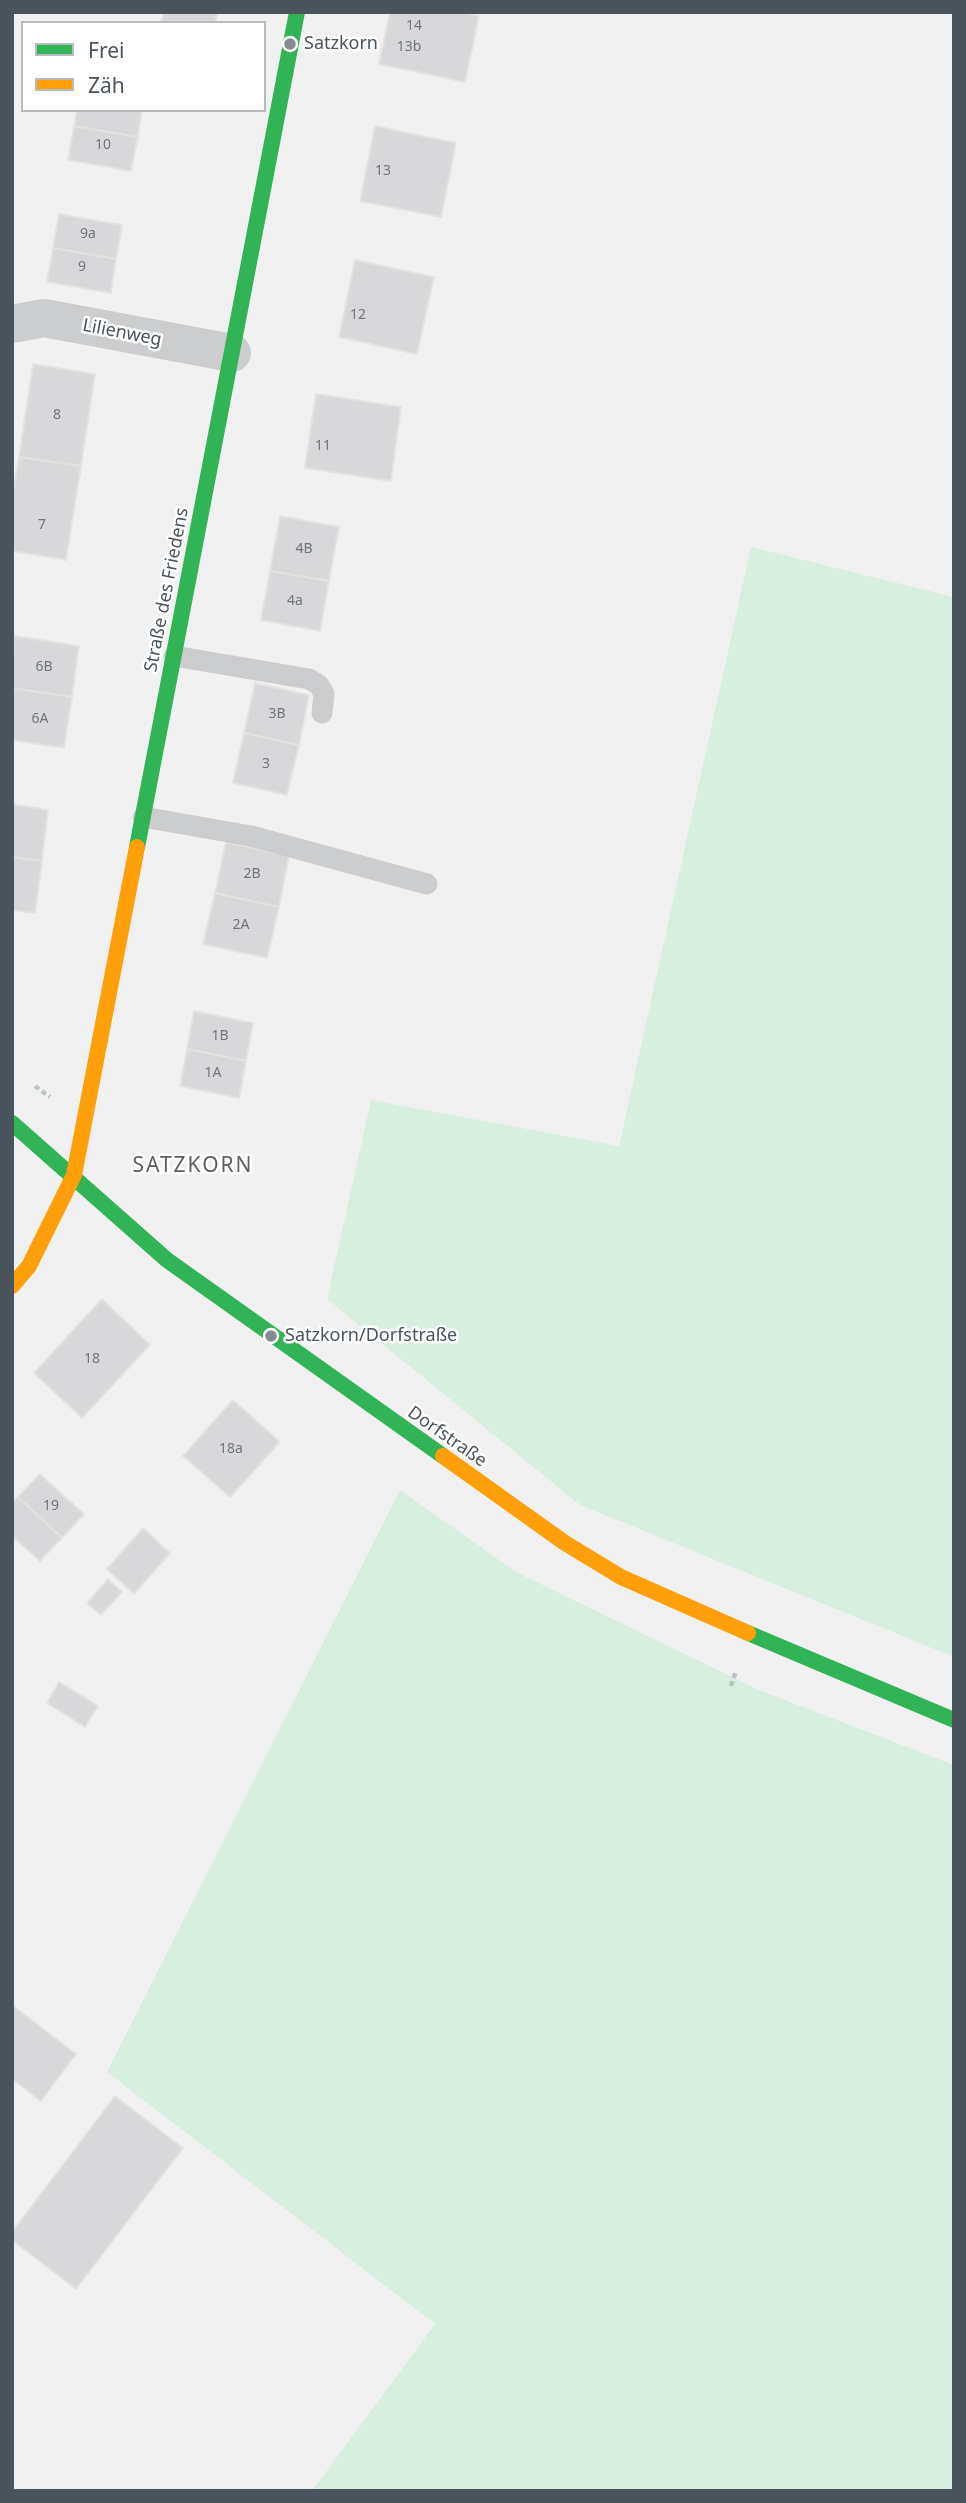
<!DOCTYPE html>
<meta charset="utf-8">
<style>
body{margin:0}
#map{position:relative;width:966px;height:2503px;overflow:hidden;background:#f2f1f1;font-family:"Noto Sans",sans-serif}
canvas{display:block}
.frame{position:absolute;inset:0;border:14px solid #49545d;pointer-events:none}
.legend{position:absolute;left:21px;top:21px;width:245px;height:91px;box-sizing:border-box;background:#fff;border:2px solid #b6bbbe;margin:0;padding:9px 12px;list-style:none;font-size:21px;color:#49545d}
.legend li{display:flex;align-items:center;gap:14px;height:35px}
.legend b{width:35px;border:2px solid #b6bbbe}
</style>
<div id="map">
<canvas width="966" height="2503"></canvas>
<div class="frame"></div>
<ul class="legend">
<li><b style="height:9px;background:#30b455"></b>Frei</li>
<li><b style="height:9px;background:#ff9f0a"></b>Zäh</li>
</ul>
</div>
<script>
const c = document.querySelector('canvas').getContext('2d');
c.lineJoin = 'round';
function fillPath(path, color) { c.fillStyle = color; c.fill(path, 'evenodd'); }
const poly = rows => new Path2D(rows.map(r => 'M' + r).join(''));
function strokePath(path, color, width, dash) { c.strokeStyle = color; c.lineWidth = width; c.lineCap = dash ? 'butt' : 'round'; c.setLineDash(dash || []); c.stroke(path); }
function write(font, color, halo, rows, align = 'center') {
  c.font = font + ' "Noto Sans",sans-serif'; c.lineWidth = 5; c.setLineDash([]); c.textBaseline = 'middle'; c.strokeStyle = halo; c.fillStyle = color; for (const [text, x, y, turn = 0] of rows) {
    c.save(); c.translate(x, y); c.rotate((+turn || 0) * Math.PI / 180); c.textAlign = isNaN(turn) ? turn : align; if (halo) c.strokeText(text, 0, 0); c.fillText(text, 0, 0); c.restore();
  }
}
fillPath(poly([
 [751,547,954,597,954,1657,580,1505,327,1299,371,1100,619,1146],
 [400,1490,516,1572,759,1690,954,1765,954,2491,312,2491,435,2324,107,2072]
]), '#d8efdf');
const building = poly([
 [164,12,217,12,215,23,161,23,164,12],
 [390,12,462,12,479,16,465,82,379,64,390,12],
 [77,110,142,110,138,137,74,126,77,110],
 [74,126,138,137,131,171,68,160,74,126],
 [375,126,456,143,441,217,360,201,375,126],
 [59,214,122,225,116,259,53,248,59,214],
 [53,248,116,259,111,293,47,282,53,248],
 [355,260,434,277,417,354,339,337,355,260],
 [33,364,95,374,81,466,19,457,33,364],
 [316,394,401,407,391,481,305,468,316,394],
 [19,457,81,466,66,560,12,551,12,498,19,457],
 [280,516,339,527,329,581,270,571,280,516],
 [270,571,329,581,320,631,261,620,270,571],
 [14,636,79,646,72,697,12,688,14,636],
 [255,683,309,695,299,745,244,733,255,683],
 [12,688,72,697,64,748,12,740,12,688],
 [244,733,299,745,287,795,233,783,244,733],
 [12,804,48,810,42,861,12,857,12,804],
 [226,842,289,856,279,907,215,893,226,842],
 [12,857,42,861,35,913,12,910,12,857],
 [215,893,279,907,267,958,203,944,215,893],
 [194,1011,253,1023,246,1061,187,1049,194,1011],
 [187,1049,246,1061,239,1098,180,1086,187,1049],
 [102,1299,150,1345,82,1418,34,1373,102,1299],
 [233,1400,280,1442,230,1497,183,1456,233,1400],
 [40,1474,84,1514,62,1538,18,1497,40,1474],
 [18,1497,62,1538,40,1561,12,1536,12,1503,18,1497],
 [143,1528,170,1553,134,1594,107,1569,143,1528],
 [108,1579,122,1592,101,1615,87,1603,108,1579],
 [59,1682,98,1706,85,1727,47,1703,59,1682],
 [12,2005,76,2054,41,2101,12,2079,12,2005],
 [115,2096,183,2148,76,2289,12,2240,12,2232,115,2096]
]);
fillPath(building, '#d8d8da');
strokePath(building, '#e3e3e4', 2);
strokePath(poly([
 [35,1086,50,1097],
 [731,1686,736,1671]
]), '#bac5c1', 4.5, [5, 3.5]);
strokePath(poly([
 [174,656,309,679,319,685,324,694,322,713],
 [143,817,251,836,427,884]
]), '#cbcdcf', 21);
strokePath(poly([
 [12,324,44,318,232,353]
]), '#cbcdcf', 38);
strokePath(poly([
 [137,847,297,12],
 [12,1123,167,1260,443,1456],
 [748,1633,954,1720]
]), '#30b455', 16);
strokePath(poly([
 [12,1286,29,1266,74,1175,137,847],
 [443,1456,565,1543,621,1577,748,1633]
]), '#ff9f0a', 16);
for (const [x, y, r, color] of [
 [290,44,7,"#848b91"],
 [271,1336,7,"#848b91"]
]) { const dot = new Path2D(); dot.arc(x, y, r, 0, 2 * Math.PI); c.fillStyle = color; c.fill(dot); strokePath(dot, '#fff', 2.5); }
write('14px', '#6e767e', null, [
 ["14",414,26],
 ["13b",409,47],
 ["10",103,145],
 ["13",383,171],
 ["9a",88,234],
 ["9",82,267],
 ["12",358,315],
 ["8",57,415],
 ["11",323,446],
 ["7",42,525],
 ["4B",304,549],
 ["4a",295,601],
 ["6B",44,667],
 ["3B",277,714],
 ["6A",40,719],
 ["3",266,764],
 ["2B",252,874],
 ["2A",241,925],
 ["1B",220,1036],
 ["1A",213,1073],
 ["18",92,1359],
 ["18a",231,1449],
 ["19",51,1506]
]);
write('18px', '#49545d', '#fff', [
 ["Satzkorn",304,44],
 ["Satzkorn/Dorfstraße",285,1336]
], 'left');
write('18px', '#49545d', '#fff', [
 ["Lilienweg",122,333,11],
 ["Straße des Friedens",167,590,-79],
 ["Dorfstraße",447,1437,35]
]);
c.letterSpacing = '2px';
write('21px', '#5d6165', '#fff', [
 ["SATZKORN",193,1166]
]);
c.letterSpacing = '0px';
</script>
